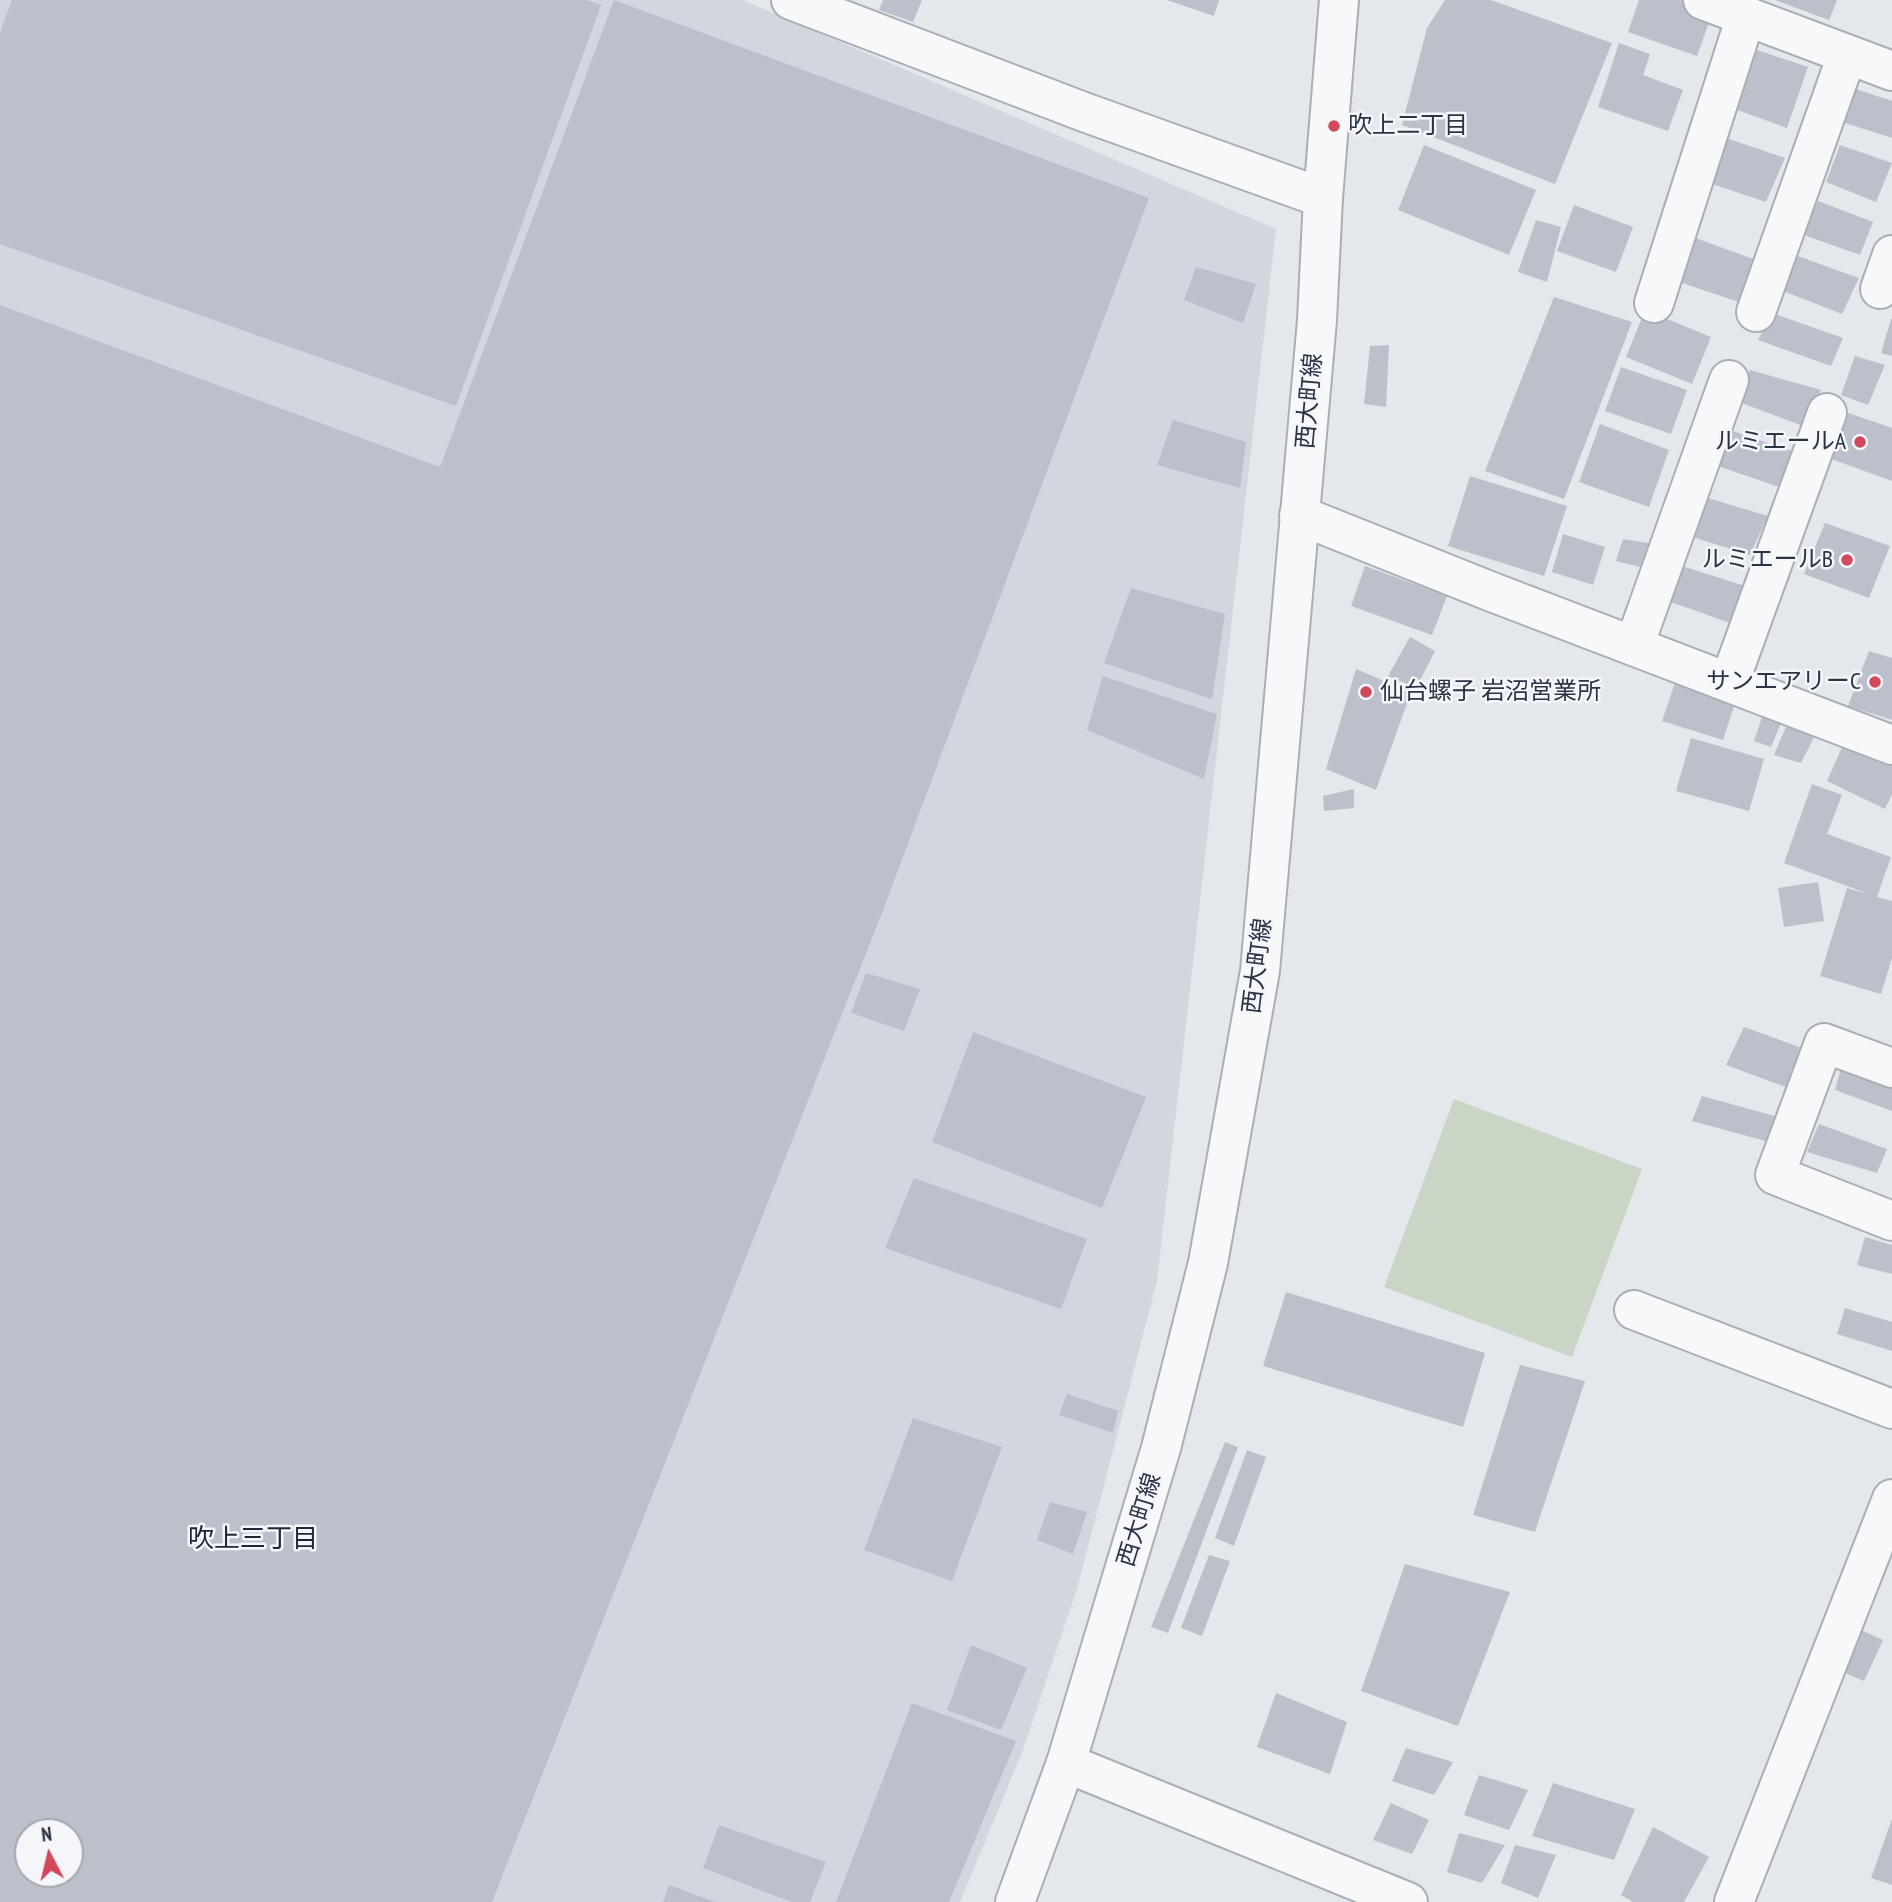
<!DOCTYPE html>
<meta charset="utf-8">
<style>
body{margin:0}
#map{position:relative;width:1892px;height:1902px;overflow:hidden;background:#e4e7ec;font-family:"PT Sans Narrow",sans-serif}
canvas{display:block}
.north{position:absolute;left:14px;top:1818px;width:70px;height:70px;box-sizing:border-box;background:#f4f6f9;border:2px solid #a4a8b1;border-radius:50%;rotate:353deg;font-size:19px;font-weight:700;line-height:28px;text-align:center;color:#2b3445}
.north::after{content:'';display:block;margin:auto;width:24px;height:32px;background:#d1495b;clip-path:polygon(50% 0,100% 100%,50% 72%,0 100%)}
</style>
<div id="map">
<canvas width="1892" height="1902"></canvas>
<div class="north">N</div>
</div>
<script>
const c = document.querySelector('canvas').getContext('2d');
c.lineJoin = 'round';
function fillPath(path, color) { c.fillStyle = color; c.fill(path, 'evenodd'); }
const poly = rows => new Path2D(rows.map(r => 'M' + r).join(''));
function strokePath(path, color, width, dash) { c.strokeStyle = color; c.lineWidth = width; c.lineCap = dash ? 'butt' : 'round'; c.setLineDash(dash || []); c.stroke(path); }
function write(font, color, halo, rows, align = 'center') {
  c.font = font + ' "PT Sans Narrow","Noto Sans JP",sans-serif'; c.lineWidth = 5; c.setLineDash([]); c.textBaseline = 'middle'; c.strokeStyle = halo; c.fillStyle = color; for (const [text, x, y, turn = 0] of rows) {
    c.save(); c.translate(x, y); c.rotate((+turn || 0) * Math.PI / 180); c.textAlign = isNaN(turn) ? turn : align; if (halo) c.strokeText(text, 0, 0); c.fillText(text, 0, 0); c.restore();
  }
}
fillPath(poly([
 [0,0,743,0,1276,229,1157,1281,1077,1589,1023,1750,960,1902,0,1902],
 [28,1832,70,1832,70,1874,28,1874]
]), '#d2d6de');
fillPath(poly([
 [1454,1099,1642,1169,1572,1357,1384,1287]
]), '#c9d6c5');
fillPath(poly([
 [12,0,587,0,601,5,456,406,0,244,0,33],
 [614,0,1149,198,885,905,492,1902,0,1902,0,305,440,467],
 [28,1832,70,1832,70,1874,28,1874],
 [883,0,922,0,913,22,879,10],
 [1167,0,1219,0,1214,16],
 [1445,0,1491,0,1612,43,1555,184,1402,125,1427,28],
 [1639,0,1681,0,1713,11,1697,56,1628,32],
 [1775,0,1837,0,1829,20],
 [1619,43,1650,54,1643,75,1683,90,1668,131,1598,107],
 [1754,49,1808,67,1787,128,1732,108],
 [1856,89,1892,101,1892,138,1842,122],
 [1720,136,1785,158,1766,202,1703,181],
 [1424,145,1536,190,1509,255,1398,210],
 [1840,145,1892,163,1876,202,1826,182],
 [1818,201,1873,222,1860,255,1804,235],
 [1574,205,1633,227,1616,272,1557,251],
 [1536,220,1561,227,1547,282,1518,272],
 [1690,236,1756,260,1745,304,1673,280],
 [1792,254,1859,278,1842,314,1778,289],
 [1196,267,1256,284,1243,323,1184,300],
 [1554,297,1632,322,1564,499,1485,471],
 [1645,310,1711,337,1692,384,1626,357],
 [1772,313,1843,338,1831,366,1758,340],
 [1891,319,1892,319,1892,356,1881,353],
 [1389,345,1386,407,1364,404,1370,346],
 [1855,356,1885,365,1868,405,1841,395],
 [1621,367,1687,390,1671,434,1605,411],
 [1750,370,1821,390,1808,428,1739,402],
 [1840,410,1892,428,1892,481,1823,456],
 [1173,420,1246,442,1240,488,1157,465],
 [1600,424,1669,450,1649,507,1579,482],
 [1727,429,1795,452,1782,488,1709,463],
 [1470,476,1567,506,1544,576,1448,546],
 [1701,496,1768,516,1750,555,1686,535],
 [1825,523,1890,546,1869,598,1804,574],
 [1563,534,1605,547,1593,585,1552,572],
 [1623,539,1654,544,1648,569,1616,561],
 [1365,566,1447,596,1432,635,1351,606],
 [1682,566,1745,586,1733,624,1668,601],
 [1131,588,1225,614,1212,699,1104,663],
 [1410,637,1435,651,1416,688,1388,676],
 [1869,651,1892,658,1892,720,1848,706],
 [1356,669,1411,692,1376,790,1326,769],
 [1103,676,1217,714,1204,779,1087,730],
 [1677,677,1737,697,1723,740,1662,721],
 [1763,714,1783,718,1771,747,1754,741],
 [1788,722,1817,731,1801,763,1774,755],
 [1691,738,1764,759,1749,811,1676,791],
 [1844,743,1892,761,1892,794,1885,809,1827,781],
 [1812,784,1842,795,1827,834,1891,857,1877,897,1892,901,1892,958,1881,994,1820,976,1847,888,1869,894,1784,863],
 [1354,789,1354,808,1324,811,1323,796],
 [1818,882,1824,921,1784,927,1778,888],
 [866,973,920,989,904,1031,851,1013],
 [1744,1027,1805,1049,1791,1089,1726,1065],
 [973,1032,1146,1097,1102,1208,932,1142],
 [1842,1065,1892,1081,1892,1111,1835,1090],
 [1702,1096,1782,1118,1773,1143,1692,1121],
 [1819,1124,1887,1149,1877,1173,1807,1152],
 [914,1178,1087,1239,1061,1309,885,1248],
 [1865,1237,1892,1245,1892,1274,1857,1265],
 [1286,1292,1485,1353,1463,1427,1263,1366],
 [1845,1308,1892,1322,1892,1351,1837,1334],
 [1520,1365,1585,1381,1535,1532,1473,1515],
 [1067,1394,1118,1411,1113,1433,1059,1415],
 [913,1418,1002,1447,952,1581,864,1550],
 [1225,1442,1238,1447,1168,1633,1151,1627],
 [1247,1450,1266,1457,1234,1546,1215,1538],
 [1050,1502,1087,1512,1073,1554,1037,1540],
 [1209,1555,1230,1561,1202,1636,1181,1628],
 [1405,1564,1510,1592,1458,1726,1361,1691],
 [1861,1630,1883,1640,1864,1681,1841,1671],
 [971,1645,1027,1668,1001,1730,947,1710],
 [1276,1693,1347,1722,1330,1774,1257,1747],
 [912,1703,1016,1741,949,1902,836,1902],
 [1406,1748,1453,1762,1434,1795,1392,1781],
 [1479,1775,1528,1790,1509,1830,1464,1815],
 [1553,1783,1635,1809,1614,1860,1532,1836],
 [1391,1803,1429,1820,1412,1854,1373,1840],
 [1892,1819,1892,1885,1871,1878],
 [719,1825,826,1862,810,1902,791,1902,703,1868],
 [1653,1827,1709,1857,1684,1902,1633,1902,1621,1895],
 [1459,1833,1505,1845,1482,1883,1447,1872],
 [1515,1845,1556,1855,1538,1898,1501,1883],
 [669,1885,715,1902,663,1902]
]), '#bbc0ca');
const minor = poly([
 [791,0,1084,112,1323,198],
 [1703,0,1892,71],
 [1880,289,1892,255],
 [1654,303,1746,16],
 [1756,312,1847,55],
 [1299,515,1492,592,1892,745],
 [1634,646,1729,380],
 [1729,683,1827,413],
 [1892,1068,1824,1043,1775,1175,1892,1221],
 [1634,1310,1892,1409],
 [1066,1763,1408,1902],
 [1734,1902,1892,1499]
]);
const tertiary = poly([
 [1015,1902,1066,1763,1161,1448,1208,1263,1260,971,1317,320,1323,198,1339,0]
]);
strokePath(minor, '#a9aeb7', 42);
strokePath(tertiary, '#a9aeb7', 42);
strokePath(minor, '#f7f8fa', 38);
strokePath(tertiary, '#f7f8fa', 38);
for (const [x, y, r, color] of [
 [1334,126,7,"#d1495b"],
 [1860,442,7,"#d1495b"],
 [1847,560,7,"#d1495b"],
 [1875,682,7,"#d1495b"],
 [1366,692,7,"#d1495b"]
]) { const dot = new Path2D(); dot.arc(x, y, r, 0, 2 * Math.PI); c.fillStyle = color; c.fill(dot); strokePath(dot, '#f4f6f9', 2.5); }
write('24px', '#2b3445', '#f4f6f9', [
 ["吹上二丁目",1348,126,"left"],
 ["ルミエールA",1846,442],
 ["ルミエールB",1833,560],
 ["サンエアリーC",1861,682],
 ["仙台螺子 岩沼営業所",1380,692,"left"]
], 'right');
write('24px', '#2b3445', '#f4f6f9', [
 ["西大町線",1310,401,-85],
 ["西大町線",1258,966,-83],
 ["西大町線",1140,1520,-73]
]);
write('26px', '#1d2536', '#f4f6f9', [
 ["吹上三丁目",253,1540]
]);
</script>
